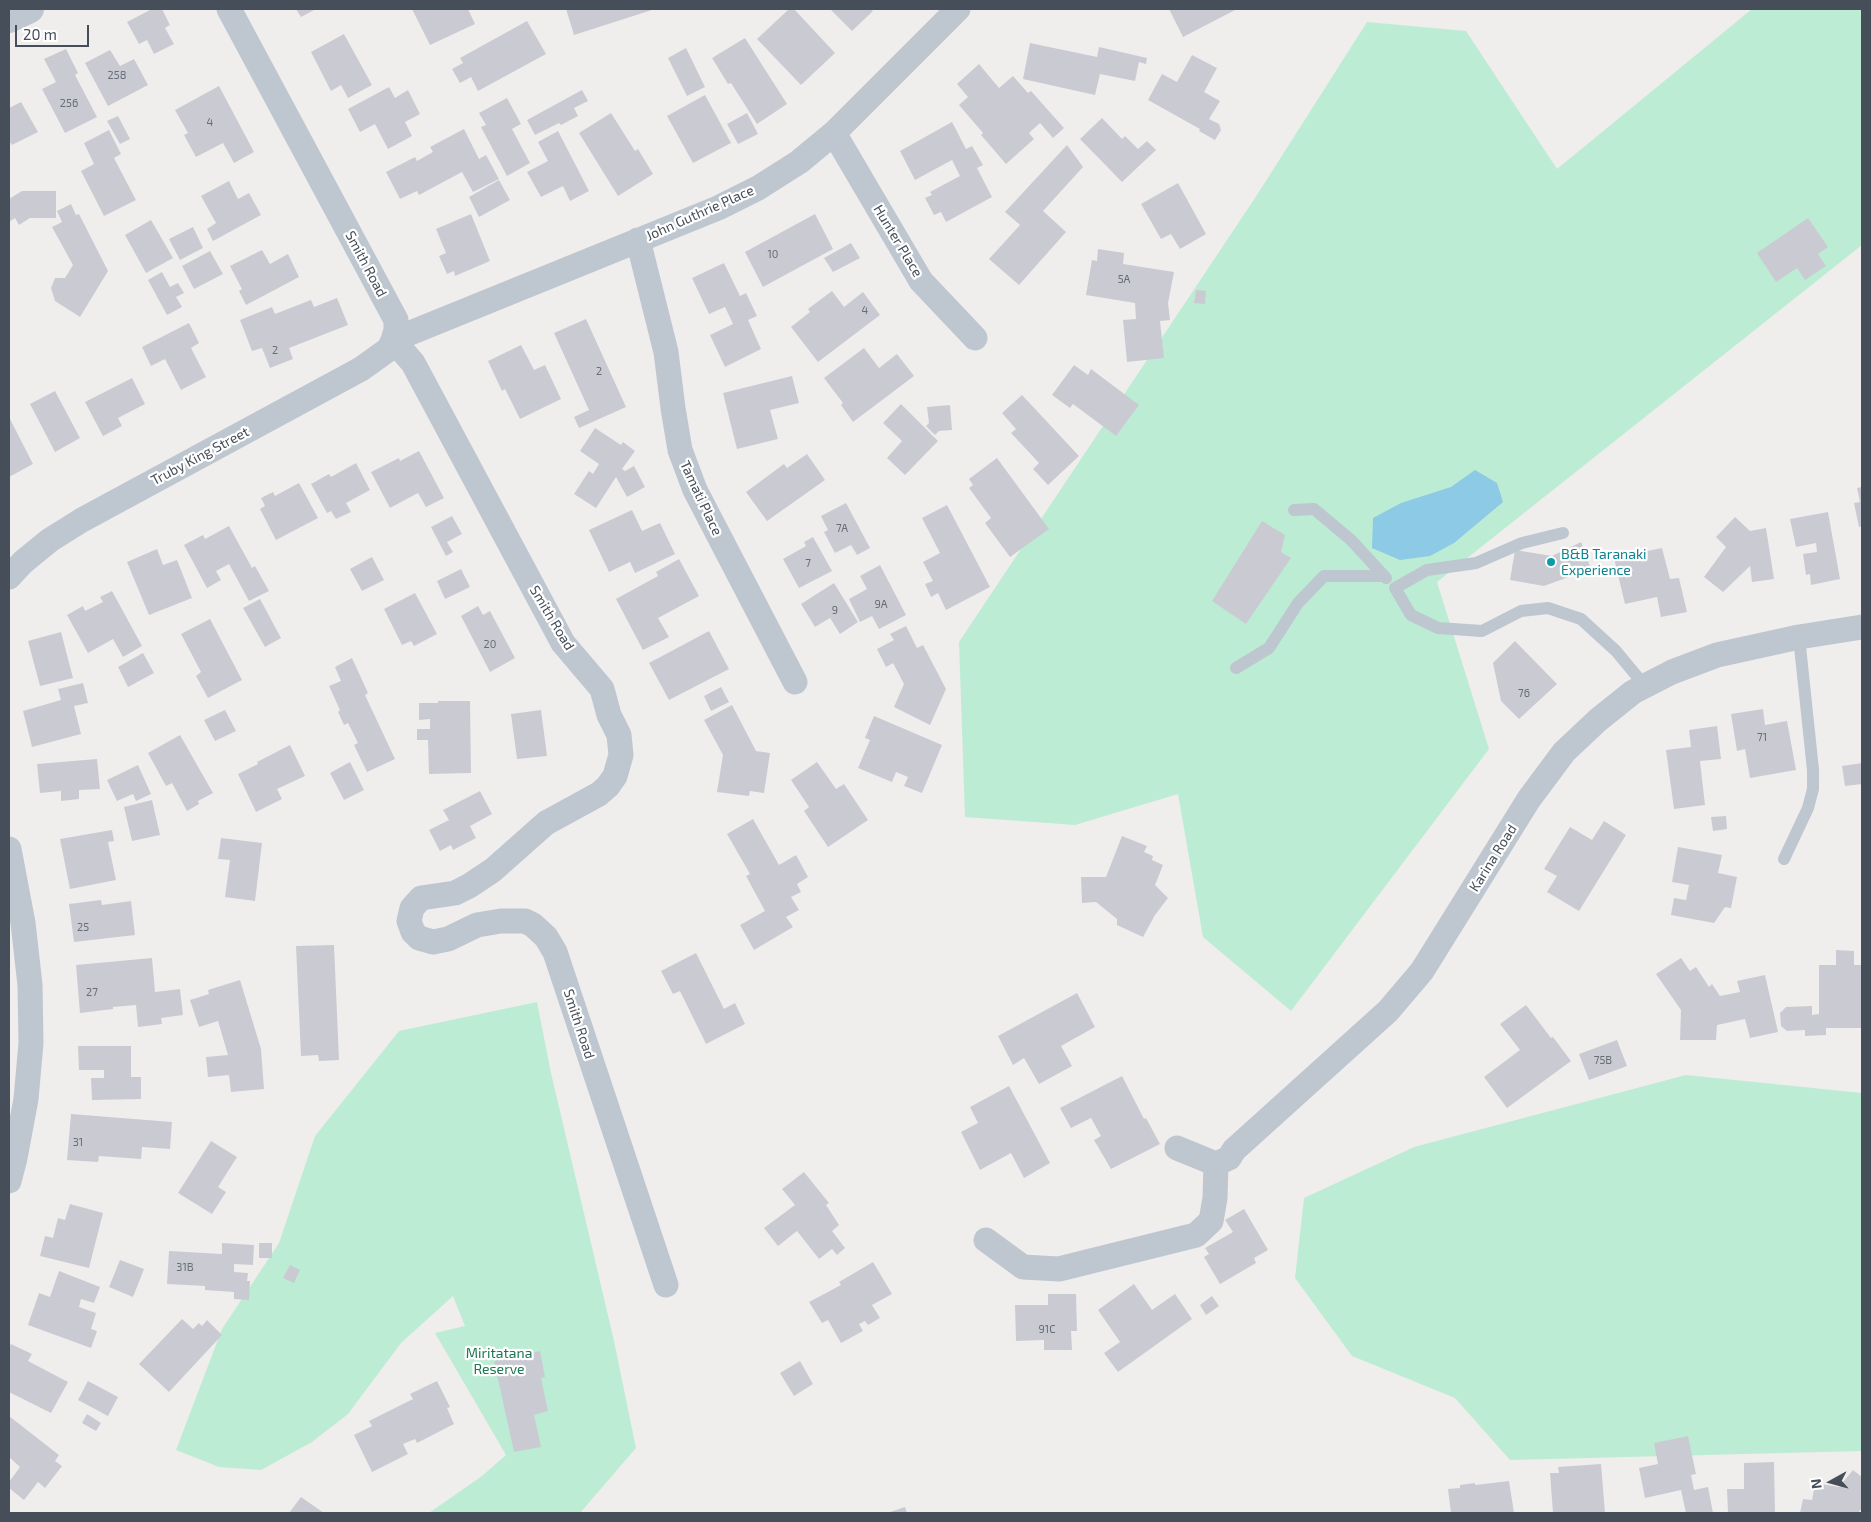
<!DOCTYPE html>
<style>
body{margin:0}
#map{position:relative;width:1871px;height:1522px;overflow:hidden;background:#f0eded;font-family:"Exo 2",sans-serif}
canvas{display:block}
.frame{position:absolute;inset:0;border:10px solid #464e59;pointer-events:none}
.north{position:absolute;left:1806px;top:1457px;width:50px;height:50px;-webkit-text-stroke:4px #fff;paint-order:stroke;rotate:263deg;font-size:14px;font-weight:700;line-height:20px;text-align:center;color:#464e59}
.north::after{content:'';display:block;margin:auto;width:18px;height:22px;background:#464e59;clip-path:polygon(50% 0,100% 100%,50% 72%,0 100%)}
.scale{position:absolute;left:15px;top:25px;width:74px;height:22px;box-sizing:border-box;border:2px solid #464e59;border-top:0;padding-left:6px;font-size:15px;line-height:18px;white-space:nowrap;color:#464e59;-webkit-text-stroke:4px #fff;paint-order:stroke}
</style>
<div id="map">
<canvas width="1871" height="1522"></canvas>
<div class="frame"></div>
<div class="north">N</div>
<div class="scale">20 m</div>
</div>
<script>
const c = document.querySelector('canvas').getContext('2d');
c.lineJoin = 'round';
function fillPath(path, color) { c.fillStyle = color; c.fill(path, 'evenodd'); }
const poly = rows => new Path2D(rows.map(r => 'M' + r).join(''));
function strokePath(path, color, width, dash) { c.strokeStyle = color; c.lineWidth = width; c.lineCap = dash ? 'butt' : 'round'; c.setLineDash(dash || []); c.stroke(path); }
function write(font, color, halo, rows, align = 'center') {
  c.font = font + ' "Exo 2",sans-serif'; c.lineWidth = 4.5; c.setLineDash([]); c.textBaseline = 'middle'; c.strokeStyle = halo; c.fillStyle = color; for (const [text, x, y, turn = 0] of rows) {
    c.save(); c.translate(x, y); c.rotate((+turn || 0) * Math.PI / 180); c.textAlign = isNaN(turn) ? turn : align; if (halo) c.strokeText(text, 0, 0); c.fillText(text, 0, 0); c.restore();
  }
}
fillPath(poly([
 [1752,9,1862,9,1862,245,1437,582,1489,749,1291,1011,1203,937,1178,794,1075,825,965,817,959,642,1255,198,1367,22,1466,31,1557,169],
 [537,1002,551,1073,614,1341,636,1448,580,1513,429,1513,482,1476,506,1455,435,1333,465,1326,453,1296,401,1343,348,1414,312,1442,261,1470,219,1467,176,1450,222,1329,279,1243,315,1136,399,1031],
 [1686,1075,1862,1093,1862,1451,1510,1460,1455,1398,1352,1356,1295,1278,1304,1198,1414,1147]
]), '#bdecd4');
fillPath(poly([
 [1475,470,1497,483,1503,502,1454,543,1430,556,1400,560,1372,548,1373,518,1401,503,1451,487]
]), '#8ccae6');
fillPath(poly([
 [152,9,162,9,170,25,165,28,174,44,154,54,147,40,139,44,127,22],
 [296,9,316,9,301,17],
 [412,9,468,9,475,24,430,45],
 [566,9,655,9,574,35],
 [789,9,794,9,835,53,801,85,757,39],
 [830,9,870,9,873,11,852,31],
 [1169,9,1237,9,1183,37],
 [527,21,546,54,478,91,471,77,460,83,452,69,463,63,460,58],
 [344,34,372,85,348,98,341,85,331,91,311,52],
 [745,38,787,104,757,124,731,83,728,84,712,58],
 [1030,43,1097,57,1099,47,1147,58,1146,64,1139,62,1135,81,1100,74,1095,95,1023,79],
 [686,48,705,87,687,96,668,58],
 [66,49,78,73,75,75,97,117,65,133,42,89,56,82,44,59],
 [110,50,120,66,134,59,148,85,108,106,85,63],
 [1192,55,1217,68,1204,92,1220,101,1209,119,1219,124,1221,130,1215,140,1199,131,1200,129,1148,100,1162,74,1177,82],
 [979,64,999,88,1013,76,1028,93,1031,91,1064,128,1053,138,1040,123,1029,133,1034,139,1006,164,981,135,983,133,959,105,968,97,957,84],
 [219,86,254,152,234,163,223,143,196,157,184,135,188,133,175,110],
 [389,87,395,98,408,90,420,114,405,122,412,136,388,149,375,124,360,132,348,109],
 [582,90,588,101,574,108,578,116,561,125,559,123,535,135,527,120],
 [705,95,731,143,693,163,667,116],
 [507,98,521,124,512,129,530,163,507,176,481,127,486,125,479,113],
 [21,102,38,132,12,145,9,141,9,108],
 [611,113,635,151,638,149,653,174,618,196,579,133],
 [747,113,758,134,738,144,727,124],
 [118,116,130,139,120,144,107,121],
 [1102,118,1122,139,1125,136,1138,149,1147,141,1156,150,1122,182,1080,139],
 [952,122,966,149,972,146,983,165,977,168,992,197,946,222,941,212,934,215,925,198,932,195,930,192,960,176,952,160,915,180,900,151],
 [464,129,479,159,486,155,499,179,473,192,462,172,419,195,417,191,400,199,386,172,415,157,417,161,433,152,430,147],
 [109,130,121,154,114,158,136,200,104,216,81,171,94,164,84,143],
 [558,131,589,191,570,201,563,186,541,197,527,172,548,161,538,142],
 [1067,145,1083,167,1043,211,1066,232,1019,285,989,259,1020,225,1005,212],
 [499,180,510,200,479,217,469,197],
 [229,181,238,199,249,193,261,215,213,241,207,229,216,223,201,196],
 [1178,183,1206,234,1180,249,1171,234,1161,239,1141,204],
 [22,191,56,191,56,218,30,218,19,225,15,218,9,222,9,199],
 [71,204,76,215,79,214,108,271,80,317,55,301,51,288,55,278,65,278,73,265,52,227,62,222,57,211],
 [471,214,490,261,455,276,454,271,447,274,439,256,446,253,436,229],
 [815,214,833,249,763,287,745,252],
 [1808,218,1828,247,1818,254,1826,266,1805,280,1797,268,1776,282,1757,253],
 [151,220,173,258,146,273,125,235],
 [193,227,203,248,180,260,169,239],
 [851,243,860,258,833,272,824,258],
 [1098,249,1124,253,1123,264,1174,272,1168,303,1170,320,1160,321,1164,358,1127,362,1123,320,1136,319,1135,303,1086,295,1092,260,1097,261],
 [262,250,270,264,288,254,299,277,246,305,239,291,242,289,230,266],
 [210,251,223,274,194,289,182,266],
 [724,263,740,296,746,293,757,316,748,320,761,349,725,367,710,335,733,324,725,307,709,314,692,278],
 [162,272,170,287,178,283,184,293,176,297,182,307,167,315,148,280],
 [1196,290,1206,291,1205,304,1194,303],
 [832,291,844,307,863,292,880,315,818,362,791,327,810,312,808,309],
 [337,298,348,325,289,348,293,359,270,368,262,348,252,351,240,320,272,307,275,314,311,300,314,307],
 [586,319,626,407,579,428,574,417,589,410,554,333],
 [189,323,199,343,191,348,206,377,181,390,165,359,151,366,142,347],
 [521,345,534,370,545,365,561,399,520,419,505,389,502,391,488,361],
 [864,348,879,368,897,354,914,376,853,422,841,405,843,403,824,378],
 [1074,365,1088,375,1091,369,1139,405,1116,436,1073,404,1070,408,1052,395],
 [792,376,799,403,770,410,778,439,737,449,723,393],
 [132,378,145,404,118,418,122,426,103,436,85,402],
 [55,391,80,438,55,452,30,404],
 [1022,395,1079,456,1048,485,1033,469,1039,463,1011,433,1016,429,1002,413],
 [901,404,938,441,905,475,887,458,902,441,883,423],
 [950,405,952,430,939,431,935,435,926,426,929,423,927,407],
 [9,417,33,464,9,477],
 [595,428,621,445,623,442,635,451,622,469,625,471,634,466,645,487,627,497,616,477,596,508,574,494,589,471,593,474,599,464,580,451],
 [419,451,444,498,426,507,418,493,390,508,371,472,399,458,400,461],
 [807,454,825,480,767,521,746,492,784,464,787,468],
 [997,458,1049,529,1010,557,985,523,991,518,969,488,973,485,969,479],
 [356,463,370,490,346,503,351,512,336,519,331,511,327,513,311,484,329,474,331,477],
 [299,483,318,518,276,540,260,509,265,506,261,498,273,492,275,496],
 [1862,487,1862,526,1859,527,1854,503,1860,502,1857,488],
 [846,503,870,548,857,555,851,545,835,553,824,532,828,530,821,516],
 [947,505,990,587,946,610,938,593,931,597,925,584,933,581,923,562,940,553,922,518],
 [632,510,642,531,660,523,675,554,635,573,630,562,609,572,589,530],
 [1828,512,1840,579,1811,585,1810,574,1806,575,1803,554,1817,552,1816,543,1796,547,1790,519],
 [452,516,462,534,447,542,453,552,446,556,431,527],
 [1735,517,1750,531,1766,528,1774,579,1752,582,1750,566,1723,592,1704,577,1726,547,1716,537],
 [1262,521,1285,535,1281,552,1291,558,1246,624,1212,601],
 [229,526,252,568,255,566,269,591,249,601,229,564,216,571,221,580,207,588,184,545,203,535,205,539],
 [813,537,832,571,799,588,783,559,806,546,804,542],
 [1581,542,1591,569,1544,586,1510,580,1515,550,1552,556],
 [1662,548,1670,579,1679,578,1687,612,1661,617,1657,597,1625,604,1614,558],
 [157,549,163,565,177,560,192,598,149,615,127,562],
 [372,557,384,580,362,591,350,569],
 [679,559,699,596,658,618,669,637,643,650,616,599,658,576,656,572],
 [880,565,906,615,879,629,872,616,860,622,849,599,867,589,860,576],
 [461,569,470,587,445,599,437,581],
 [834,583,858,622,840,634,830,618,815,627,801,604],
 [112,591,142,646,123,657,113,639,88,653,67,615,83,606,85,611,103,602,100,597],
 [415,593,437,634,414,646,411,641,402,645,384,609],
 [260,599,281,638,265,647,243,608],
 [478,606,483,615,490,611,515,658,490,672,461,616],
 [210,619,242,680,208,698,196,676,201,672,181,634],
 [906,626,917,648,923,645,946,689,930,725,894,707,904,684,893,663,886,667,877,649,894,640,890,634],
 [709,631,729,669,669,700,649,663],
 [61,632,73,678,40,686,28,641],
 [1515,641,1557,684,1519,719,1501,701,1493,663],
 [143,653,154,673,128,687,118,667],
 [352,658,368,693,365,695,395,759,367,772,354,745,358,743,348,723,344,725,338,712,340,710,329,686,341,681,335,667],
 [83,683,88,703,74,706,81,734,32,747,23,711,61,700,58,689],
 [721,687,729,702,711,711,704,696],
 [438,701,470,701,471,773,429,774,428,740,417,740,417,729,430,729,430,719,419,720,419,703,438,703],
 [732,705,756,751,770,753,764,793,750,791,749,796,717,792,723,755,704,720],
 [1763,709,1765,725,1787,721,1796,770,1750,778,1745,749,1737,751,1731,714],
 [225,710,236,731,215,741,204,720],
 [541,710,547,756,517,759,511,714],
 [874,716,942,745,922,793,904,786,908,777,896,772,892,782,858,768,870,740,865,738],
 [1717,726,1721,759,1700,761,1705,805,1674,809,1666,750,1691,747,1689,730],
 [180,735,213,793,198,801,199,804,187,811,172,783,166,786,148,753],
 [290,745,305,776,277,789,282,799,256,812,238,774,258,764,257,762],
 [97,759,100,789,79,790,79,799,61,801,61,791,40,793,37,764],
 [350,762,364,790,344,800,330,773],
 [817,762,836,789,844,784,868,820,828,847,804,811,809,807,791,780],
 [1862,763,1862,784,1845,786,1842,766],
 [138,765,151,794,136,801,133,794,117,801,107,780],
 [480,791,492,814,470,826,476,838,453,850,451,845,440,851,429,830,449,820,443,810],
 [152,800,160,835,132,841,124,807],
 [1726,816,1727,829,1713,831,1711,817],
 [753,819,779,865,796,855,808,877,797,884,801,892,791,897,799,910,786,917,793,927,754,950,740,925,765,911,746,876,750,874,727,834],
 [1604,821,1626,835,1579,911,1547,892,1557,876,1544,869,1570,827,1592,840],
 [112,830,114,841,108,842,116,880,70,889,60,839],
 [1122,836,1147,846,1144,852,1153,856,1152,860,1163,865,1155,885,1168,898,1155,915,1143,937,1117,925,1117,919,1096,902,1082,903,1081,877,1106,877],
 [221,838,262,843,255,901,225,897,230,860,218,859],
 [1678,847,1722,855,1718,873,1737,877,1731,908,1725,907,1714,923,1671,915,1674,898,1686,900,1689,885,1672,882],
 [101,900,102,905,131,901,135,935,74,942,69,904],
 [334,945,339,1060,319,1061,318,1055,301,1056,296,946],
 [1836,950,1854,951,1854,965,1862,965,1862,1028,1826,1028,1826,1035,1805,1036,1805,1030,1787,1031,1781,1026,1780,1013,1786,1007,1812,1006,1812,1015,1819,1014,1819,965,1836,965],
 [696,953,724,1009,735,1003,745,1024,706,1044,680,991,673,994,661,971],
 [152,958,155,992,180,989,183,1015,161,1018,162,1024,138,1027,136,1005,113,1007,113,1009,80,1013,76,965],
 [1681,958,1690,971,1696,967,1709,987,1712,984,1720,996,1740,992,1737,981,1765,975,1778,1032,1750,1038,1745,1019,1717,1025,1716,1040,1680,1040,1681,1010,1656,974],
 [240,980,261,1049,264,1089,231,1092,229,1075,208,1077,206,1057,228,1055,218,1021,199,1027,190,1000,209,994,208,990],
 [1077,993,1095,1027,1061,1046,1072,1066,1039,1084,1024,1058,1013,1065,998,1036],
 [1526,1005,1551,1038,1553,1037,1571,1061,1507,1108,1484,1077,1520,1050,1500,1024],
 [1617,1040,1627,1066,1589,1080,1579,1054],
 [78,1046,131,1046,131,1077,141,1077,141,1099,92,1100,91,1078,104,1078,104,1070,79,1070],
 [1122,1076,1144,1119,1146,1118,1160,1144,1111,1169,1094,1140,1101,1136,1091,1118,1071,1128,1060,1108],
 [1009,1086,1050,1163,1024,1178,1011,1153,980,1170,961,1132,978,1123,970,1107],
 [71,1114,172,1122,170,1149,142,1147,141,1159,99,1156,98,1162,67,1160],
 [211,1141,237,1157,218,1187,226,1192,212,1214,178,1193],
 [804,1172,829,1203,826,1205,839,1225,832,1231,845,1248,837,1255,832,1249,819,1259,797,1231,778,1246,764,1228,795,1205,782,1189],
 [70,1204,103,1213,89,1268,40,1256,45,1236,53,1238,58,1218,65,1220],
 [1244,1209,1268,1250,1254,1258,1256,1263,1220,1284,1204,1257,1209,1254,1205,1248,1233,1232,1225,1220],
 [222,1243,254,1245,253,1265,234,1264,234,1272,248,1273,247,1281,250,1281,249,1300,234,1299,234,1292,205,1290,205,1286,167,1284,169,1251,222,1254],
 [259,1243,272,1243,272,1258,259,1258],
 [120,1260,144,1269,133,1297,109,1287],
 [873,1262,892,1294,872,1305,880,1318,868,1325,865,1321,859,1324,863,1331,841,1343,828,1320,822,1323,809,1302,841,1285,839,1282],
 [290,1265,300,1270,294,1283,283,1278],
 [59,1271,100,1287,94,1303,81,1299,79,1307,96,1313,91,1329,97,1331,91,1348,28,1325,39,1293,50,1297],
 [1134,1284,1152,1310,1175,1294,1192,1319,1118,1372,1104,1353,1120,1342,1098,1310],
 [1048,1294,1076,1294,1077,1331,1071,1331,1072,1350,1044,1350,1044,1340,1016,1341,1015,1305,1048,1305],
 [1212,1296,1219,1306,1206,1315,1200,1305],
 [182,1319,193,1329,199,1323,202,1326,207,1320,222,1335,169,1392,139,1364],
 [11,1344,32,1354,28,1361,68,1382,51,1413,9,1392,9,1348],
 [540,1351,545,1377,541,1378,548,1411,534,1415,541,1447,514,1452,494,1361],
 [800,1361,813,1384,794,1396,780,1373],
 [88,1381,118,1397,108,1416,78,1400],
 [437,1381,450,1407,447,1408,454,1424,417,1443,415,1439,403,1444,408,1454,372,1472,354,1435,372,1426,369,1421,413,1399,410,1394],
 [87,1414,101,1423,96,1431,82,1423],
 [9,1416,59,1455,55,1461,62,1466,45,1488,38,1482,24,1500,9,1488,9,1482,20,1467,9,1457],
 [1688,1436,1696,1474,1691,1475,1694,1490,1708,1487,1713,1513,1686,1513,1681,1490,1645,1498,1639,1468,1658,1464,1654,1443],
 [1774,1462,1775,1513,1728,1513,1727,1489,1744,1489,1744,1463],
 [1601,1464,1605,1513,1553,1513,1550,1473,1559,1473,1558,1467],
 [1853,1470,1862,1477,1862,1508,1858,1513,1800,1513,1803,1499,1812,1500,1815,1483,1839,1487],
 [1509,1481,1514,1513,1451,1513,1448,1489,1460,1488,1460,1485,1475,1483,1475,1485],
 [301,1497,324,1513,289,1513],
 [905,1507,907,1513,887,1513]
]), '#cacbd2');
strokePath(poly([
 [1294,510,1314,509,1351,540,1386,578],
 [1563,533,1522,543,1476,563,1427,570,1395,588,1411,615,1438,628,1482,631,1521,611,1548,608,1581,619,1616,651,1645,686],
 [1236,668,1269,648,1298,603,1324,576,1384,576],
 [1784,859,1808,808,1813,789,1813,770,1799,637]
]), '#bec6cf', 12);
strokePath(poly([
 [229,9,396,320,396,330,393,340,413,363,563,643,602,689,609,715,619,735,621,755,615,776,608,786,599,794,546,823,493,870,469,886,455,893,421,898,412,908,409,921,413,932,419,938,433,942,448,939,477,925,501,921,525,921,533,925,546,937,555,952,666,1285],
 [834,133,921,281,975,338],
 [638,240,666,352,673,408,680,450,695,490,795,682],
 [9,577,23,562,50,540,82,520,361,369,389,349,393,340,718,208,758,188,799,162,834,133,958,9],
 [9,849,23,923,30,985,31,1043,26,1099,15,1158,9,1181],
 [1177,1148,1216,1164,1229,1158,1234,1150,1388,1011,1422,971,1529,799,1564,752,1598,720,1633,692,1672,672,1717,655,1799,637,1862,627],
 [986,1240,1023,1267,1059,1269,1196,1235,1211,1221,1215,1198,1216,1164]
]), '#bec6cf', 25);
strokePath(poly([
 [9,19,30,9]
]), '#bec6cf', 28);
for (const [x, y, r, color] of [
 [1551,562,5,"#0f9aa8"]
]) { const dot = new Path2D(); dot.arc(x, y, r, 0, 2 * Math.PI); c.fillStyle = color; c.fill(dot); strokePath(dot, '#fff', 2); }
write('11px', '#676d77', null, [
 ["258",117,75],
 ["256",69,103],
 ["4",210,122],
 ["10",773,254],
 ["5A",1124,279],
 ["4",865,310],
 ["2",275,350],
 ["2",599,371],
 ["7A",842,528],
 ["7",808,563],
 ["9A",881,604],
 ["9",835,610],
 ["20",490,644],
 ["76",1524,693],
 ["71",1762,737],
 ["25",83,927],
 ["27",92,992],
 ["75B",1603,1060],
 ["31",78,1142],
 ["31B",185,1267],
 ["91C",1047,1329]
]);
write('14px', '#464e59', '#fff', [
 ["John Guthrie Place",700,213,-24],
 ["Hunter Place",898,241,59],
 ["Smith Road",366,264,62],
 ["Truby King Street",200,456,-28],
 ["Tamati Place",701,498,65],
 ["Smith Road",552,618,59],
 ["Karina Road",1493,858,-58],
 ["Smith Road",579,1024,72]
]);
write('14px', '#0d838f', '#fff', [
 ["B&B Taranaki",1561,554],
 ["Experience",1561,570]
], 'left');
write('14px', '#1c7652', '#fff', [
 ["Miritatana",499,1353],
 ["Reserve",499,1369]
]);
</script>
